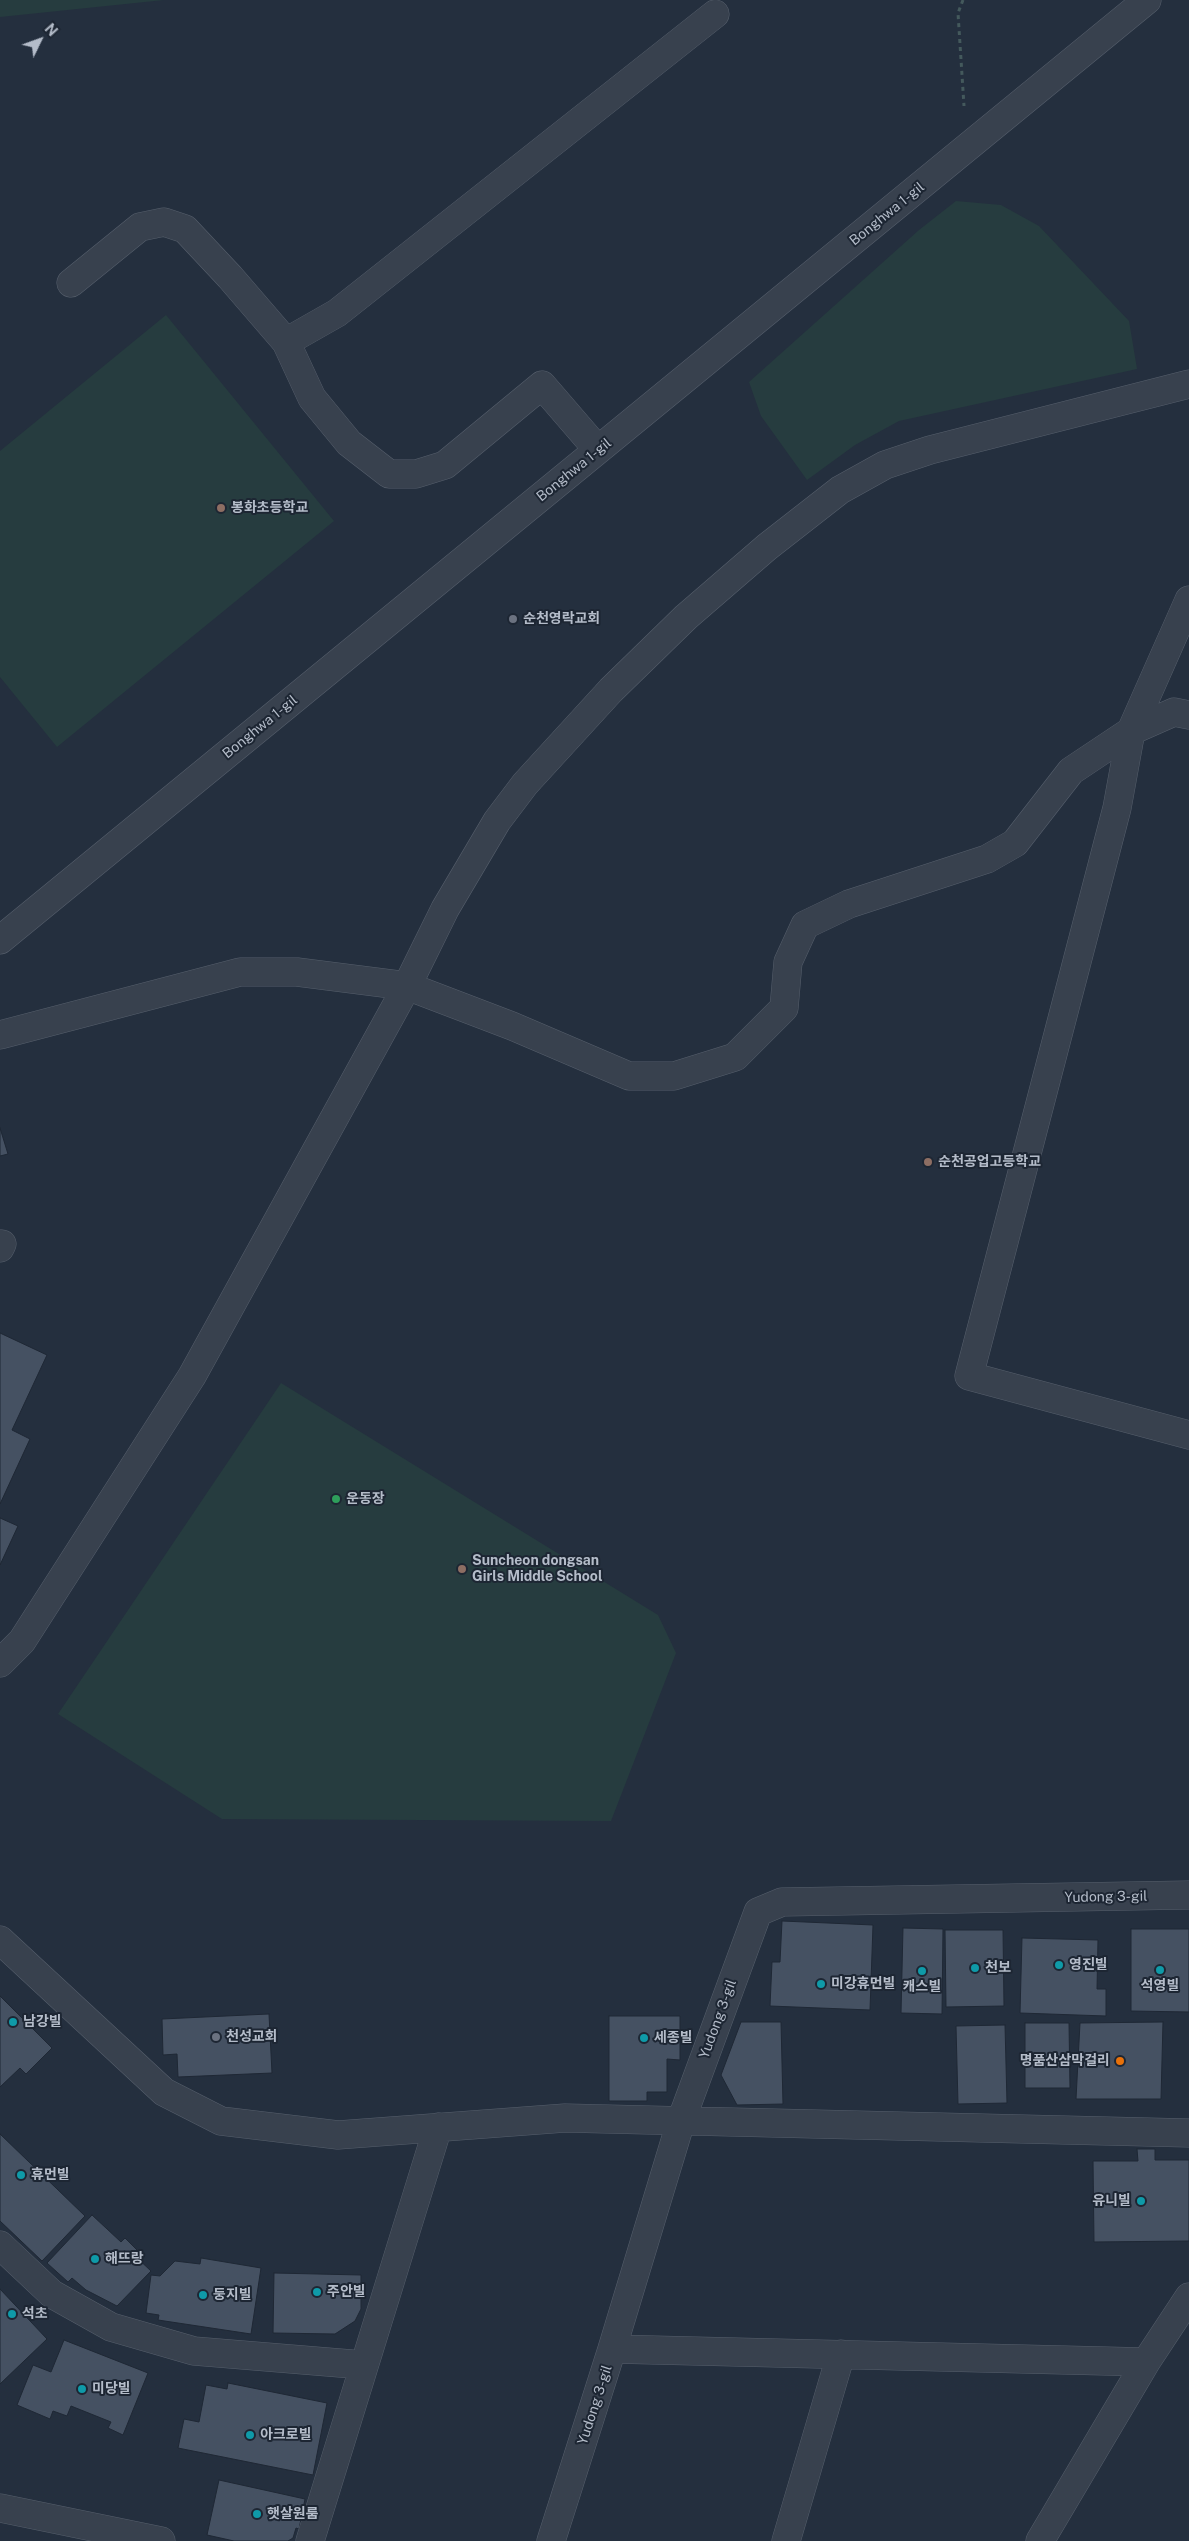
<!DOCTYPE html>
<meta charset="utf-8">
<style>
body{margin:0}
#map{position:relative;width:1189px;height:2541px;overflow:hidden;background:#242f3e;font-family:"Public Sans",sans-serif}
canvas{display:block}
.north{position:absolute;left:15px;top:15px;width:50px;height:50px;-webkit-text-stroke:4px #1d2633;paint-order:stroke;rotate:48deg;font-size:14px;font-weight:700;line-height:20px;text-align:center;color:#b4bcc9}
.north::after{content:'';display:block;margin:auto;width:18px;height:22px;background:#b4bcc9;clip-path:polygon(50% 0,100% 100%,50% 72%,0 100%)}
</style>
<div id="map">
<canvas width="1189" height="2541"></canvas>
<div class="north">N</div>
</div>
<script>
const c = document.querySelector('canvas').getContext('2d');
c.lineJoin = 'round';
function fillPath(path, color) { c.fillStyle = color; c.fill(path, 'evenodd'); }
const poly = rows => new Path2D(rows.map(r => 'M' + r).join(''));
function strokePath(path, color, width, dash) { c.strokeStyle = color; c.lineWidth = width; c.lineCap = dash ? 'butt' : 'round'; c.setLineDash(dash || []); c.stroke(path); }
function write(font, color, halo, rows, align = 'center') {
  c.font = font + ' "Public Sans","Noto Sans KR",sans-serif'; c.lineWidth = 4; c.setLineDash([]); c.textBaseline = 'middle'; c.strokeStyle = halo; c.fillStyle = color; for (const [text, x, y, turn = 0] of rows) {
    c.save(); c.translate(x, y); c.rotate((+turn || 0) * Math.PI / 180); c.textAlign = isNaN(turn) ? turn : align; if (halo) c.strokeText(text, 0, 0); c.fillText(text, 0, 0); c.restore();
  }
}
fillPath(poly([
 [0,0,164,0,0,17],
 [956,201,1001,205,1039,226,1129,321,1137,369,899,421,855,445,807,480,761,416,749,382,919,230],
 [166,315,334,521,57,747,0,677,0,451],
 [281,1383,658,1615,676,1653,611,1821,222,1819,58,1714]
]), '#263c3f');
const building = poly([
 [0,1128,8,1154,0,1156,0,1128],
 [0,1333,47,1355,12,1430,30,1439,0,1504,0,1333],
 [0,1518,18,1526,0,1565,0,1518],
 [782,1921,873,1925,870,2010,770,2006,772,1962,780,1962,782,1921],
 [903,1928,943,1929,942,2014,901,2013,903,1928],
 [1131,1929,1189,1929,1189,2012,1131,2011,1131,1929],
 [945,1930,1003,1930,1004,2006,946,2007,945,1930],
 [1022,1938,1098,1940,1097,1989,1106,1989,1106,2016,1020,2013,1022,1938],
 [0,1996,52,2048,26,2074,20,2068,0,2087,0,1996],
 [269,2014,272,2073,178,2077,177,2054,163,2055,162,2019,269,2014],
 [609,2016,680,2016,680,2060,667,2059,667,2092,647,2092,647,2101,609,2101,609,2016],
 [741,2022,781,2022,783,2104,737,2105,721,2075,741,2022],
 [1163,2022,1161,2099,1076,2099,1080,2023,1163,2022],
 [1025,2023,1069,2023,1070,2088,1025,2088,1025,2023],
 [1005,2025,1007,2103,958,2104,956,2026,1005,2025],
 [0,2134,85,2216,42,2261,0,2221,0,2134],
 [1137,2149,1155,2149,1155,2160,1189,2160,1189,2241,1094,2242,1093,2161,1138,2161,1137,2149],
 [92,2215,121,2242,125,2238,138,2251,134,2255,151,2271,117,2306,86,2290,72,2278,68,2282,47,2263,92,2215],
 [201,2258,261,2268,251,2334,158,2320,159,2315,146,2313,151,2275,160,2276,175,2261,200,2264,201,2258],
 [274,2273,361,2275,361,2309,355,2321,335,2334,273,2333,274,2273],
 [0,2289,47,2339,0,2384,0,2289],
 [64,2340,148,2373,123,2435,108,2428,111,2422,71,2406,67,2416,53,2411,50,2419,17,2405,33,2365,51,2372,64,2340],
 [228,2383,327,2403,313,2475,178,2448,184,2419,199,2422,206,2385,227,2389,228,2383],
 [219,2480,305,2499,299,2529,296,2528,293,2538,288,2541,234,2541,207,2535,219,2480]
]);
fillPath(building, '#455162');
strokePath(building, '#1f2835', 1);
const minor = poly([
 [71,283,140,227,164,222,185,229,230,277,286,342,312,398,349,443,389,474,416,474,445,465,542,385,598,450],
 [286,342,337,313,715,14],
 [1189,600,1131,731,1117,808,969,1376,1189,1435],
 [0,940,1147,0],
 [0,1035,240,972,297,972,407,986,512,1026,629,1076,674,1076,735,1057,784,1008,788,962,805,925,849,904,987,859,1015,843,1071,771,1131,731,1174,712,1189,715],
 [0,1248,2,1244],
 [0,1663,22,1641,192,1376,407,986,445,909,497,821,525,784,611,690,686,617,767,547,840,490,885,465,930,450,1189,384],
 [0,1940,164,2092,221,2121,338,2135,565,2118,1189,2133],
 [0,2245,52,2294,111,2327,194,2351,364,2365],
 [612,2349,1146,2362],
 [0,2508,161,2541],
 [310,2541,438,2127],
 [551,2541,612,2349,681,2121,758,1912,782,1902,1189,1895],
 [786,2541,841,2354],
 [1040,2541,1146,2362,1189,2297]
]);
strokePath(minor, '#565f6c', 29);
strokePath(poly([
 [963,0,958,13,964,106]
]), '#44595c', 3, [4, 4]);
strokePath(minor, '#38414e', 28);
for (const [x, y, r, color] of [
 [221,508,5,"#8d6e63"],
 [513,619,5,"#6b7280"],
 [928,1162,5,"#8d6e63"],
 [336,1499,5,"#2e9e5b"],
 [462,1569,5,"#8d6e63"],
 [1059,1965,5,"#0f9aa8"],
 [975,1968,5,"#0f9aa8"],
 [1160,1970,5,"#0f9aa8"],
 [922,1971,5,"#0f9aa8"],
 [821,1984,5,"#0f9aa8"],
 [13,2022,5,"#0f9aa8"],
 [216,2037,5,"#6b7280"],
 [644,2038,5,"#0f9aa8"],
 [1120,2061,5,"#e8710a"],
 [21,2175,5,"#0f9aa8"],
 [1141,2201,5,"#0f9aa8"],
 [95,2259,5,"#0f9aa8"],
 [317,2292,5,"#0f9aa8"],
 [203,2295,5,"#0f9aa8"],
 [12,2314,5,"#0f9aa8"],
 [82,2389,5,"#0f9aa8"],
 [250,2435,5,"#0f9aa8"],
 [257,2514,5,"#0f9aa8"]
]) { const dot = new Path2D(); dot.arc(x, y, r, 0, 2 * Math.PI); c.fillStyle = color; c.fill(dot); strokePath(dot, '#1d2633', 2); }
write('14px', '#b4bcc9', '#1d2633', [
 ["Bonghwa 1-gil",887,214,-39],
 ["Bonghwa 1-gil",574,470,-39],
 ["Bonghwa 1-gil",260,727,-39],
 ["Yudong 3-gil",1106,1897,-1],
 ["Yudong 3-gil",718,2019,-70],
 ["Yudong 3-gil",595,2405,-72]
]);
write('bold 14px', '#b4bcc9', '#1d2633', [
 ["봉화초등학교",231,508],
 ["순천영락교회",523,619],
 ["순천공업고등학교",938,1162],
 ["운동장",346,1499],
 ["Suncheon dongsan",472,1561],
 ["Girls Middle School",472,1577],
 ["영진빌",1069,1965],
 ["천보",985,1968],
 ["미강휴먼빌",831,1984],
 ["석영빌",1160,1986,"center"],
 ["캐스빌",922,1987,"center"],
 ["남강빌",23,2022],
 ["천성교회",226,2037],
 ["세종빌",654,2038],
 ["명품산삼막걸리",1110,2061,"right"],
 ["휴먼빌",31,2175],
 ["유니빌",1131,2201,"right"],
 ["해뜨랑",105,2259],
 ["주안빌",327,2292],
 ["둥지빌",213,2295],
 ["석초",22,2314],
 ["미당빌",92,2389],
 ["아크로빌",260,2435],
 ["햇살원룸",267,2514]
], 'left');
</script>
